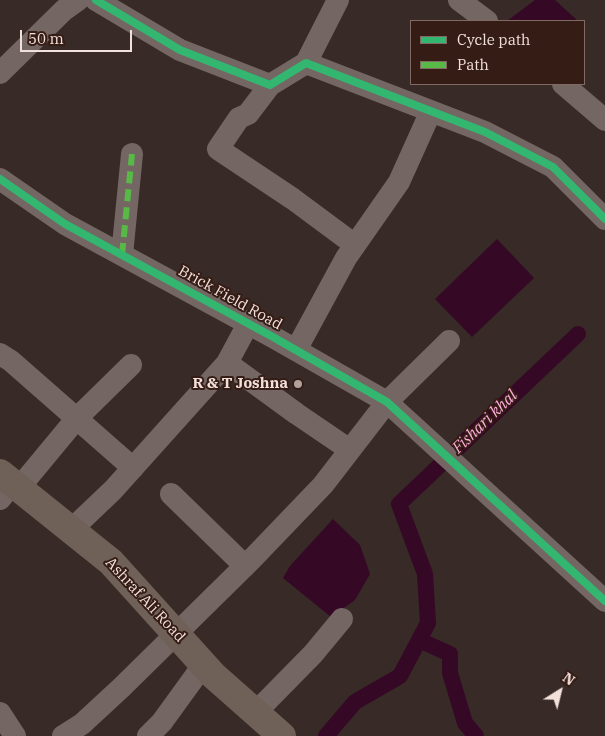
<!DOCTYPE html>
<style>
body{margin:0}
#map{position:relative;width:605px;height:736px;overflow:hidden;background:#382a26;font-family:"IBM Plex Serif",serif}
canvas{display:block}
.legend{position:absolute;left:410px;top:20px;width:175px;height:65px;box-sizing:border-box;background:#351c15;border:1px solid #816a64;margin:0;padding:6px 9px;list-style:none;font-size:15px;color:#f2e0db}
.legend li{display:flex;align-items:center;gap:10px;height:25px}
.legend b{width:25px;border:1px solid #816a64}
.north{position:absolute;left:535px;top:666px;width:50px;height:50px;-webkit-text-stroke:4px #351c15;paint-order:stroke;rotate:36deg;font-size:14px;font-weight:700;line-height:20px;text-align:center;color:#f2e0db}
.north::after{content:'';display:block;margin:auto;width:18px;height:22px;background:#f2e0db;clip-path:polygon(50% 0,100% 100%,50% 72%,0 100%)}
.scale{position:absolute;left:20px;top:30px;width:112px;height:22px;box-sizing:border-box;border:2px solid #f2e0db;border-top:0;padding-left:6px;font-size:15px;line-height:18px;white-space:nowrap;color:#f2e0db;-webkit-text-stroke:4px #351c15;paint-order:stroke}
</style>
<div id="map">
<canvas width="605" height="736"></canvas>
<ul class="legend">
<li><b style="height:6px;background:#33b770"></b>Cycle path</li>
<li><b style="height:6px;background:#58b947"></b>Path</li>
</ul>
<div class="north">N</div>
<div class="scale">50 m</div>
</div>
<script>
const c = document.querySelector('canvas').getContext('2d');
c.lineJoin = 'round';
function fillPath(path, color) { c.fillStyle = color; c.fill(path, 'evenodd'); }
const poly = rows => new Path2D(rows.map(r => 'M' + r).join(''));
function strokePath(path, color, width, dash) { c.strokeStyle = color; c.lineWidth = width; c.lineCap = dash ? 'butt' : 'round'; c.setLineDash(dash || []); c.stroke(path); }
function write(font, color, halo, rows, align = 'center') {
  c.font = font + ' "IBM Plex Serif",serif'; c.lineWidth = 4; c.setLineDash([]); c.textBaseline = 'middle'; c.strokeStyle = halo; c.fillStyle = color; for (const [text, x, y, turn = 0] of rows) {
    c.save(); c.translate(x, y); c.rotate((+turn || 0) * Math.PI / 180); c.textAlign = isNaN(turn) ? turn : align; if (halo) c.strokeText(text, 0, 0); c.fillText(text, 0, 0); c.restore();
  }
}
fillPath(poly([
 [535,0,555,0,578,21,507,21],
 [497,239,534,278,472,337,435,299],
 [333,519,360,545,370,574,355,600,331,617,283,578,290,566]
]), '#350826');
strokePath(poly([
 [419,640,450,654,450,673,465,723,476,736],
 [326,736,355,702,400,676,428,623,425,574,399,504,578,334]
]), '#350826', 16);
strokePath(poly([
 [96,0,180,50,270,85,306,63,485,132,553,167,605,219],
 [459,0,487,21],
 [306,63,338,0],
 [0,73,64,10,78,0],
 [563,84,605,120],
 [270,85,248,114,239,118,218,149,293,199,355,245],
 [0,179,65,224,273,337,387,402,605,601],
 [122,255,132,154],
 [296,350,346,258,399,182,431,111],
 [0,354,11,361,133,468],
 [227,363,297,414,350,450],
 [19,488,77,418,131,365],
 [171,494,245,566],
 [0,499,13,483],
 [71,530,113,490,227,363,248,324],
 [0,713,15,736],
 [255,713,313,654,342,619],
 [63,736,82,724,122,687,251,560,323,485,387,402,449,341],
 [148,736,162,722,204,664]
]), '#736663', 22);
strokePath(poly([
 [0,473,111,562,213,675,282,736]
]), '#6f6158', 28);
strokePath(poly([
 [122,255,132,154]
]), '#58b947', 6, [12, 6]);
strokePath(poly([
 [96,0,180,50,270,85,306,63,485,132,553,167,605,219],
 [0,179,65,224,273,337,387,402,605,601]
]), '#33b770', 8);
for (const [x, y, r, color] of [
 [298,384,5,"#b1a09c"]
]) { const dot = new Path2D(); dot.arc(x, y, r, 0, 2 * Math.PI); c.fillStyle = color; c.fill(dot); strokePath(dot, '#351c15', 2); }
write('15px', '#f2e0db', '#351c15', [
 ["Brick Field Road",230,298,29],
 ["Ashraf Ali Road",145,600,47]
]);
write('bold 15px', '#f2e0db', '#351c15', [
 ["R & T Joshna",288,384]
], 'right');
write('italic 16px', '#ffaede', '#351c15', [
 ["Fishari khal",485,422,-44]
]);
</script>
